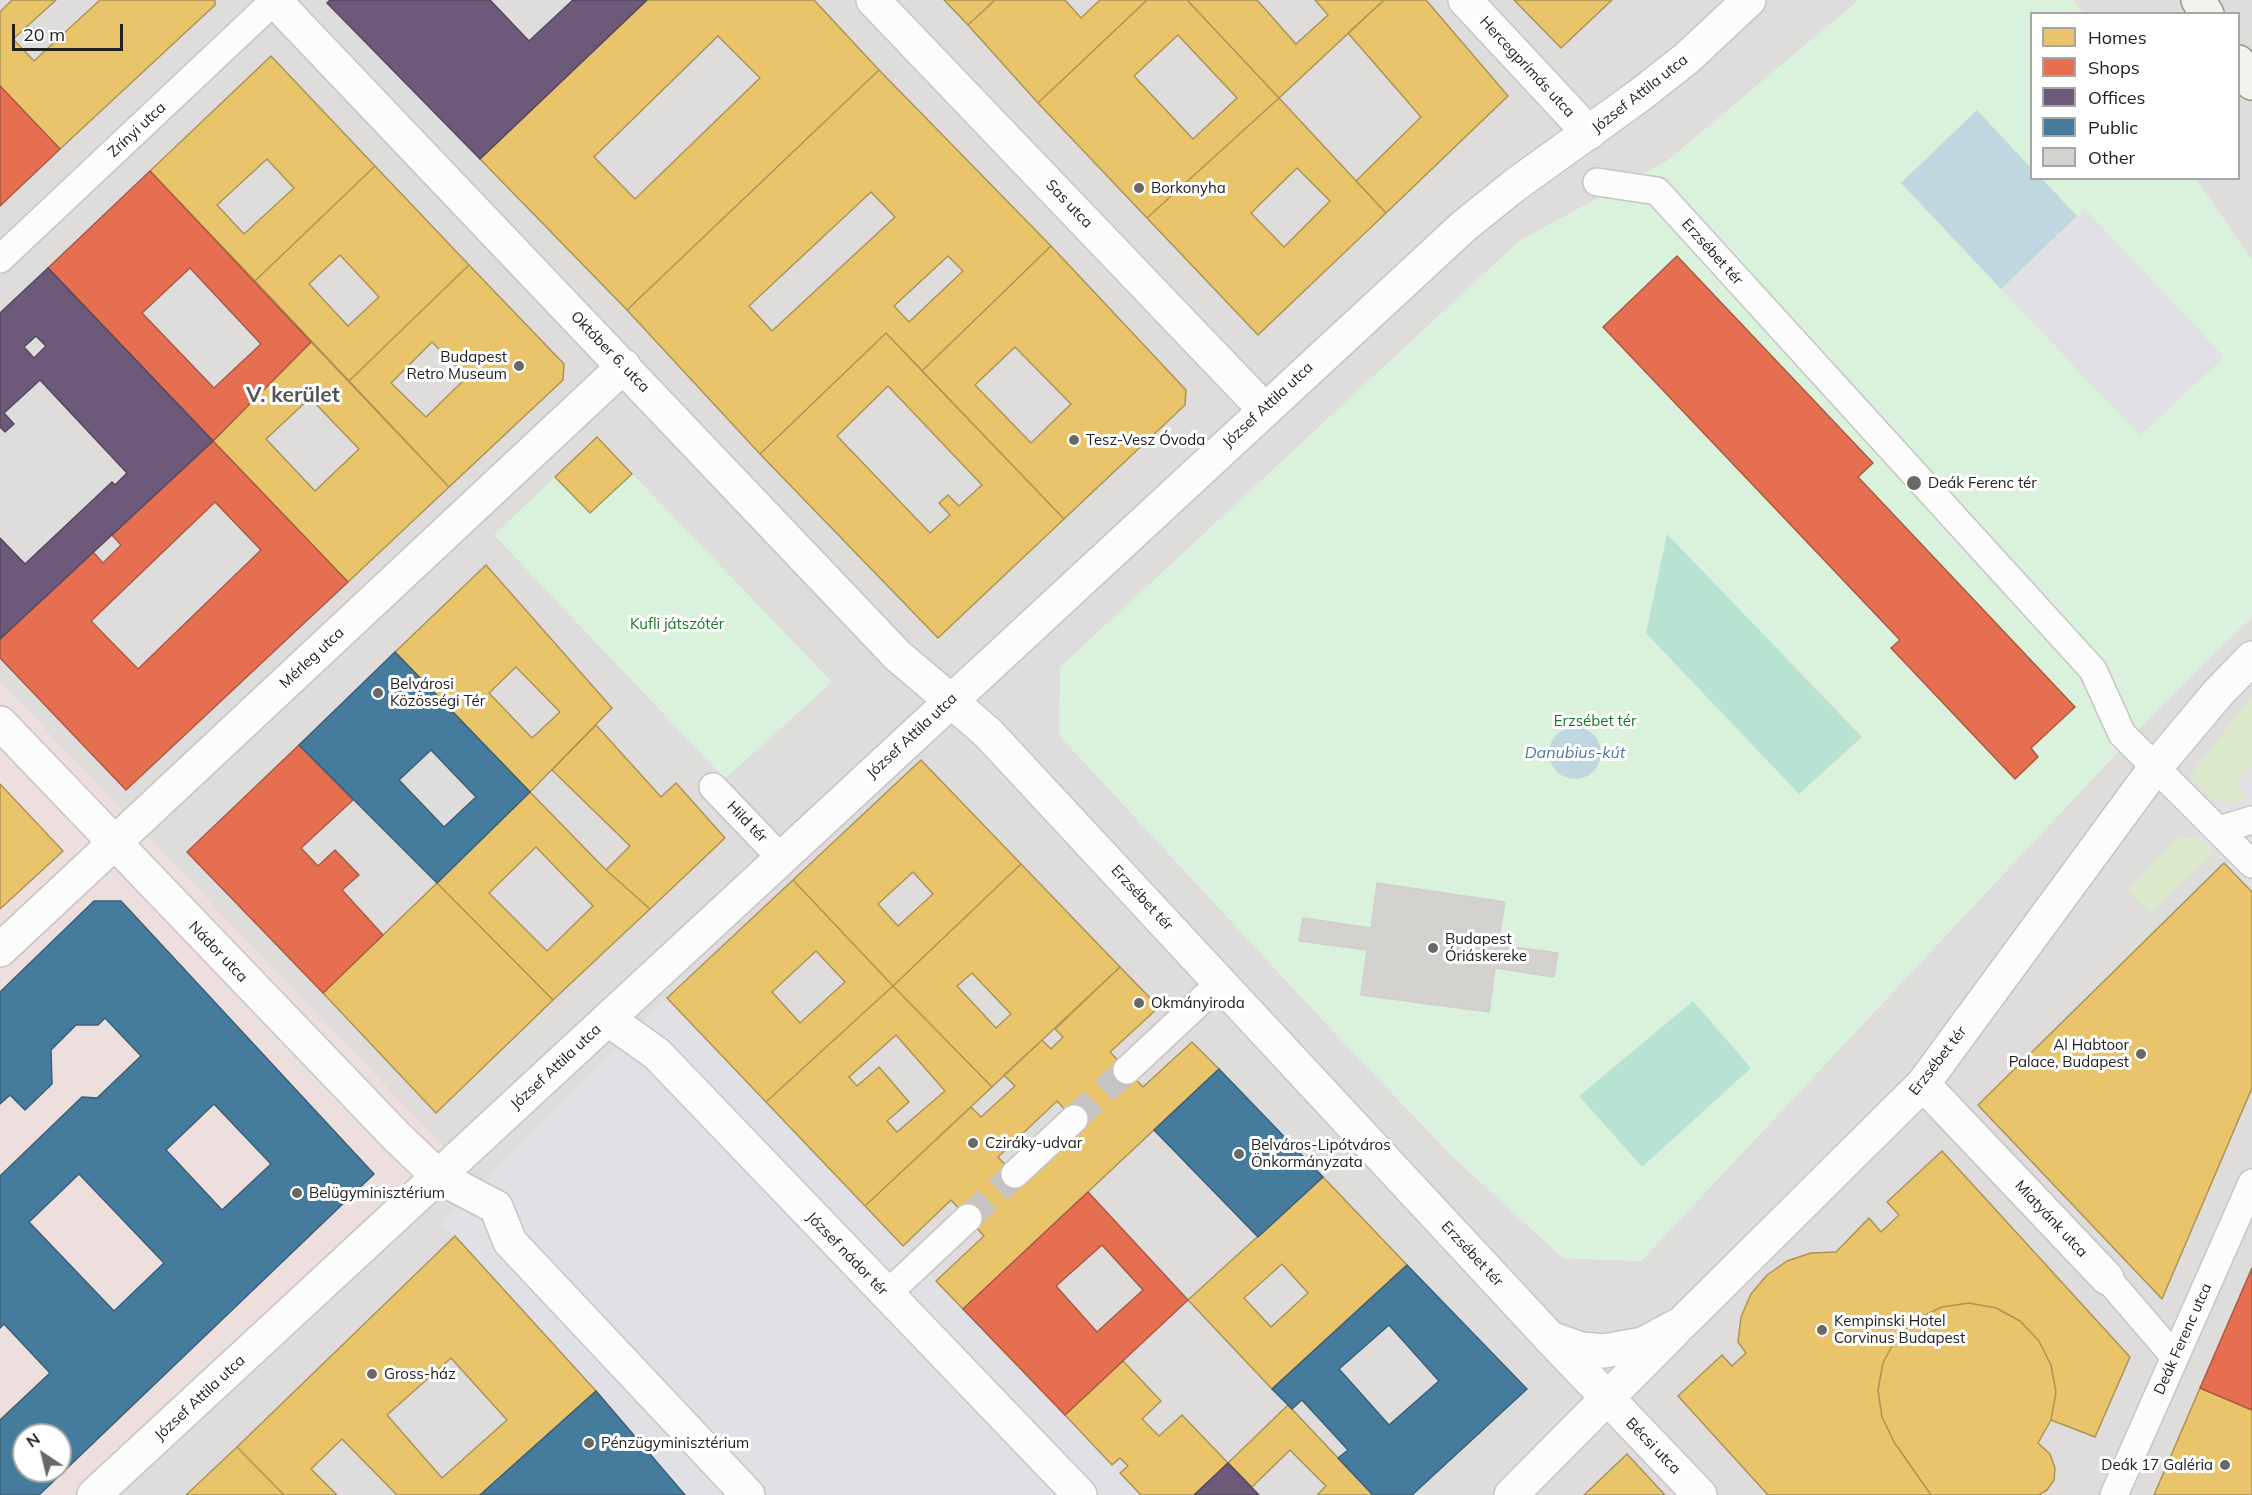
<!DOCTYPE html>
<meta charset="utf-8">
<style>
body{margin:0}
#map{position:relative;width:2252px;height:1495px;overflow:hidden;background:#efedea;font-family:Mulish,sans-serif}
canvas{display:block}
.legend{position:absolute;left:2030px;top:12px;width:210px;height:168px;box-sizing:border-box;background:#fff;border:2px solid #a6a6a6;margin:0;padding:8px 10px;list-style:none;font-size:18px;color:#212121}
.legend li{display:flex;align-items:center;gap:12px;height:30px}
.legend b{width:30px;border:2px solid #a6a6a6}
.north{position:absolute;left:12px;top:1423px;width:60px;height:60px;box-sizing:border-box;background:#fff;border:2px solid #a6a6a6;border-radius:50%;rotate:325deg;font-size:16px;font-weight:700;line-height:24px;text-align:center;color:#212121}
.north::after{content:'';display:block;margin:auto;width:21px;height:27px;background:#696867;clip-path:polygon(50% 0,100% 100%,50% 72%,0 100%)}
.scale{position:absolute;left:12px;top:24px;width:111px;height:27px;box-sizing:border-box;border:3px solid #212121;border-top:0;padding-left:8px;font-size:18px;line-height:21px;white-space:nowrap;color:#212121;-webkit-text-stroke:4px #fff;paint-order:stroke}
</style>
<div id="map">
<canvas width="2252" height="1495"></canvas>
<ul class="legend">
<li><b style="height:16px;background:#e9c46a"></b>Homes</li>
<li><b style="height:16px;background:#e76f51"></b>Shops</li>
<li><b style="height:16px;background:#6d597a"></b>Offices</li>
<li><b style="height:16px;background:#457b9d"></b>Public</li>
<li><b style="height:16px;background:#d4d2cf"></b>Other</li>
</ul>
<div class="north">N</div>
<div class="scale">20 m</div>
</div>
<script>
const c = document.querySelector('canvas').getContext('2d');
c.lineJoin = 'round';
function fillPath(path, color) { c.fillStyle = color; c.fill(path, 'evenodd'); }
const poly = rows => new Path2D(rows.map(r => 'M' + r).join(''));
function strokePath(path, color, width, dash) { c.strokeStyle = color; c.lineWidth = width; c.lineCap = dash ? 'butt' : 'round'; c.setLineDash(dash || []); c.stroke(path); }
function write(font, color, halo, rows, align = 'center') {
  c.font = font + ' Mulish,sans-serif'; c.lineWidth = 6; c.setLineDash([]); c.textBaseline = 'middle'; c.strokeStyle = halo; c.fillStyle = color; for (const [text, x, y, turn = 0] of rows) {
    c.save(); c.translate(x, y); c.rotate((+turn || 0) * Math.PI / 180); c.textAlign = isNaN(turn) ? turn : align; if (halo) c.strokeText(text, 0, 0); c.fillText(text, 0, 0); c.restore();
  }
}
fillPath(poly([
 [0,0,1859,0,1667,161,1519,241,1059,735,1330,1028,1451,1155,1563,1258,1641,1261,2157,710,2252,617,2252,1495,84,1495,136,826,0,682],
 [2073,0,2252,0,2252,260,2196,179,2238,178,2238,14,2083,13]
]), '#dedddb');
fillPath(poly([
 [0,682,450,1153,84,1495,0,1495],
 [24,1435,60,1435,60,1471,24,1471]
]), '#ecdfdd');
fillPath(poly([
 [2252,696,2252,767,2235,782,2245,796,2237,803,2216,802,2189,777],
 [2206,837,2217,849,2150,913,2127,890,2177,839]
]), '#dbeacb');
fillPath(poly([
 [1859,0,2073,0,2083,13,2032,14,2032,178,2196,179,2252,260,2252,617,2157,710,1641,1261,1564,1258,1451,1155,1330,1028,1059,735,1060,667,1519,241,1667,161],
 [597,437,832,682,725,779,494,535]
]), '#daf2db');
fillPath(poly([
 [1667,534,1862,737,1799,794,1646,633],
 [1693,1001,1751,1068,1642,1167,1579,1096]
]), '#b8e3d2');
fillPath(poly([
 [2085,209,2224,357,2140,436,2001,289],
 [2252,767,2252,892,2166,803,2189,777,2216,802,2237,803,2245,795,2235,782],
 [667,998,1141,1495,685,1495,596,1391,440,1222]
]), '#e1e0e4');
fillPath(poly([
 [1977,110,2031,168,2032,178,2042,179,2077,216,2001,289,1901,183],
 '1549 753a26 26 0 1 1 52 0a26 26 0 1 1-52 0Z'
]), '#bfd8e0');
const homes = poly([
 [12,0,56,0,13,39,34,61,100,0,215,0,215,5,60,149,0,86,0,12,12,0],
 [647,0,814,0,879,70,627,310,480,159,647,0],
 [718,36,760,78,635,199,594,157,718,36],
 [944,0,995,0,968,25,944,0],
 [995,0,1065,0,1081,18,1100,0,1147,0,1038,103,968,25,995,0],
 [1147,0,1187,0,1279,98,1147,218,1038,103,1147,0],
 [1178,35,1237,98,1193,139,1134,76,1178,35],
 [1187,0,1257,0,1296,44,1328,15,1315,0,1384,0,1279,98,1187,0],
 [1384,0,1426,0,1508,96,1386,213,1356,181,1421,117,1348,33,1384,0],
 [1514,0,1612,0,1561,48,1514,0],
 [271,56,375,166,255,281,150,171,271,56],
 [267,159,294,188,244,234,217,205,267,159],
 [879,70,1051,246,922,371,886,333,760,454,627,310,879,70],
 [871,192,895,217,772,331,749,306,871,192],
 [948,256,963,271,909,322,894,306,948,256],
 [1279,98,1386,213,1258,335,1147,218,1279,98],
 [1297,168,1330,201,1284,247,1251,213,1297,168],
 [375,166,469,265,349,381,255,281,375,166],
 [340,255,379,297,348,326,309,284,340,255],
 [1051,246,1186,390,1185,405,1064,519,922,371,1051,246],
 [1015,347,1071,404,1031,443,975,385,1015,347],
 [469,265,564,364,563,380,449,487,349,381,469,265],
 [432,342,467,377,426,417,391,383,432,342],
 [886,333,1064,519,938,638,760,454,886,333],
 [888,386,982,485,959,506,948,495,939,503,950,515,930,533,837,436,888,386],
 [311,342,449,487,348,582,213,441,311,342],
 [310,398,359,449,315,491,266,439,310,398],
 [597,437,632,474,590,513,555,477,597,437],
 [486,565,612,708,530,792,395,652,486,565],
 [516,667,560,712,532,738,489,693,516,667],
 [596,725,661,797,676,783,725,838,650,909,606,870,630,846,552,770,596,725],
 [921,760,1021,864,893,986,793,880,921,760],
 [913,872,933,894,898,926,878,904,913,872],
 [0,784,63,851,0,909,0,784],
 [530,792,606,870,650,909,553,1000,437,883,530,792],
 [536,847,593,906,547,951,489,893,536,847],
 [2224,863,2252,892,2252,1088,2162,1299,1978,1105,2224,863],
 [1021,864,1120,967,992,1087,893,986,1021,864],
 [972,973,1011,1014,996,1028,957,986,972,973],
 [793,880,893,986,766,1102,667,998,793,880],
 [816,951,845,982,800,1023,772,992,816,951],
 [437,883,553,1000,436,1113,323,993,437,883],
 [1120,967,1159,1007,1110,1052,1143,1087,1192,1042,1219,1069,963,1309,936,1281,984,1236,951,1200,903,1246,865,1206,971,1107,981,1117,1015,1086,1004,1075,1042,1040,1051,1049,1063,1037,1055,1029,1120,967],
 [1057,1101,1082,1128,1023,1184,998,1157,1057,1101],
 [893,986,992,1087,865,1206,766,1102,893,986],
 [896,1035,945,1091,897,1132,887,1121,909,1102,879,1067,857,1086,849,1077,896,1035],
 [1942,1151,2130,1357,2095,1437,2051,1420,2056,1392,2051,1365,2039,1341,2020,1321,1996,1308,1969,1303,1942,1307,1917,1319,1896,1338,1883,1363,1878,1390,1882,1417,1894,1442,1931,1495,1768,1495,1678,1396,1722,1355,1732,1366,1746,1353,1738,1342,1741,1317,1751,1294,1767,1275,1787,1261,1811,1253,1836,1252,1869,1218,1881,1232,1899,1215,1887,1202,1942,1151],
 [1323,1177,1407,1265,1272,1389,1188,1300,1323,1177],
 [1282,1264,1308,1293,1271,1327,1244,1298,1282,1264],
 [455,1236,596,1391,480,1495,397,1495,342,1439,311,1469,337,1495,284,1495,237,1447,455,1236],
 [451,1358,507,1420,442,1478,387,1415,451,1358],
 [1969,1303,1996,1308,2020,1321,2039,1341,2051,1365,2056,1392,2051,1420,2038,1443,2050,1454,2055,1468,2054,1480,2047,1490,2039,1495,1931,1495,1894,1442,1882,1417,1878,1390,1883,1363,1896,1338,1917,1319,1942,1307,1969,1303],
 [1123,1361,1161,1401,1142,1419,1159,1436,1182,1415,1228,1463,1194,1495,1141,1495,1120,1473,1128,1466,1120,1458,1112,1465,1065,1415,1123,1361],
 [2200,1388,2252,1410,2252,1495,2154,1495,2200,1388],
 [1288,1405,1373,1495,1317,1495,1326,1486,1290,1450,1252,1487,1228,1463,1288,1405],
 [237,1447,284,1495,186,1495,237,1447],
 [1627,1454,1665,1495,1584,1495,1627,1454]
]);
fillPath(homes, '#e9c46a');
strokePath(homes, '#ad9354', 1.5);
const shops = poly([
 [0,86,60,149,0,206,0,86],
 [150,171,311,342,213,441,48,268,150,171],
 [190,268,261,344,214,388,142,313,190,268],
 [1677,256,1873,463,1858,477,2075,707,2031,748,2038,757,2015,779,1891,648,1900,640,1603,327,1677,256],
 [213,441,348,582,126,790,0,658,0,639,93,552,103,563,121,545,112,535,213,441],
 [215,502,261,550,138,669,91,621,215,502],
 [299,745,353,800,301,848,318,866,335,850,359,875,342,890,383,935,323,993,187,852,299,745],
 [1088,1192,1188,1300,1065,1415,963,1309,1088,1192],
 [1102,1245,1143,1290,1097,1332,1056,1286,1102,1245],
 [2252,1268,2252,1410,2200,1388,2252,1268]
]);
fillPath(shops, '#e76f51');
strokePath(shops, '#ac5843', 1.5);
const offices = poly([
 [330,0,490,0,529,41,573,0,647,0,480,159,327,3,330,0],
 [48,268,213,441,0,639,0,538,25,564,112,482,115,485,127,473,40,380,4,413,14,424,5,432,0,427,0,313,48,268],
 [36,336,46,346,34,358,24,347,36,336],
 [1228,1463,1259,1495,1194,1495,1228,1463]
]);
fillPath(offices, '#6d597a');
strokePath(offices, '#56485f', 1.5);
const public = poly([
 [395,652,530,792,437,883,299,745,395,652],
 [431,750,476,797,444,827,399,780,431,750],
 [94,901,121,901,374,1174,39,1495,0,1495,0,1420,50,1373,4,1324,0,1328,0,1176,82,1097,97,1098,141,1056,105,1018,98,1025,76,1025,51,1050,52,1084,25,1110,10,1095,0,1104,0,992,94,901],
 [214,1104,271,1164,222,1210,166,1150,214,1104],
 [79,1174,164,1263,114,1311,29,1222,79,1174],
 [24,1435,60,1435,60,1471,24,1471,24,1435],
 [1219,1069,1323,1177,1258,1237,1154,1130,1219,1069],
 [1407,1265,1527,1389,1412,1495,1373,1495,1338,1458,1348,1450,1302,1400,1292,1409,1272,1389,1407,1265],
 [1389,1325,1439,1381,1389,1425,1339,1369,1389,1325],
 [596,1391,685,1495,480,1495,596,1391]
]);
fillPath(public, '#457b9d');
strokePath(public, '#3a6078', 1.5);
const building = poly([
 [1377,883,1505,902,1498,945,1558,953,1554,977,1495,968,1489,1012,1361,995,1367,950,1299,941,1303,918,1371,928,1377,883]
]);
fillPath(building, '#d4d2cf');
strokePath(building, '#d2cfcb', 1.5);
strokePath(poly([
 [1074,1119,1127,1070],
 [968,1218,1015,1174]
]), '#c6c4c2', 27, [27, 14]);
const pedestrian = poly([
 [1597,182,1657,191,2093,670,2122,734,2252,864],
 [0,259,275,0],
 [713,787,781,858],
 [2219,830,2252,820],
 [1127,1070,1221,982],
 [1015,1174,1074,1119],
 [2107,1278,2175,1357],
 [886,1295,968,1218],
 [2114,1495,2252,1183]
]);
const minor = poly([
 [274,0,898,656,950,700],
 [873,0,1264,409],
 [1465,0,1589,133],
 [0,723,397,1137,439,1177,496,1207,510,1242,748,1495],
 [0,950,624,366],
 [608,1019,657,1054,1080,1495],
 [1923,1084,2107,1278],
 [1550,1338,1700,1495],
 [1511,1495,1675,1330]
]);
const tertiary = poly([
 [950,700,988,733,1550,1338,1581,1349,1604,1351,1643,1344,1682,1323,1923,1084,2155,768,2219,692,2252,658],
 [94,1495,1464,226,1515,185,1640,95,1687,58,1749,0]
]);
const secondary = poly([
 [2198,0,2207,14],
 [2238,62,2252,83]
]);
strokePath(pedestrian, '#c6c5c4', 30);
strokePath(minor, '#c6c5c4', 36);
strokePath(tertiary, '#c6c5c4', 36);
strokePath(secondary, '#969883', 36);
strokePath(pedestrian, '#fdfcfc', 27);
strokePath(minor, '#fdfcfc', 33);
strokePath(tertiary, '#fdfcfc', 33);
strokePath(secondary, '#f3f3ed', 33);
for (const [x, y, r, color] of [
 [1139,188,6,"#696867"],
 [519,366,6,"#696867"],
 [1074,440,6,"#696867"],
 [1914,483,8,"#696867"],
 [378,693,6,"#696867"],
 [1433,948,6,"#696867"],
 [1139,1003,6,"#696867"],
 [2141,1054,6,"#696867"],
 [973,1143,6,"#696867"],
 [1239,1154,6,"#696867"],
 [297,1193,6,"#696867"],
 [1822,1330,6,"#696867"],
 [372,1374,6,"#696867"],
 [589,1443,6,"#696867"],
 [2225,1465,6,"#696867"]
]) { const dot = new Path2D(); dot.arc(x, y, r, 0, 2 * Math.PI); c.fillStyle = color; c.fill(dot); strokePath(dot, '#fff', 2); }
write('15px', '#212121', '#fff', [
 ["Hercegprímás utca",1527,67,47],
 ["József Attila utca",1640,94,-38],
 ["Zrínyi utca",137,130,-43],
 ["Sas utca",1069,204,46],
 ["Erzsébet tér",1712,252,48],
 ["Október 6. utca",610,352,46],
 ["József Attila utca",1268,405,-43],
 ["Mérleg utca",312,658,-43],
 ["József Attila utca",912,736,-43],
 ["Hild tér",747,822,46],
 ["Erzsébet tér",1142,898,47],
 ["Nádor utca",218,952,46],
 ["Erzsébet tér",1938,1061,-52],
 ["József Attila utca",556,1067,-43],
 ["Miatyánk utca",2051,1219,47],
 ["József nádor tér",847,1254,46],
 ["Erzsébet tér",1472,1254,47],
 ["Deák Ferenc utca",2183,1339,-66],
 ["József Attila utca",200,1398,-43],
 ["Bécsi utca",1653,1446,46]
]);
write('15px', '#212121', '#fff', [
 ["Borkonyha",1151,188],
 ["Budapest",507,357,"right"],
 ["Retro Museum",507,374,"right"],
 ["Tesz-Vesz Óvoda",1086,440],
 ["Deák Ferenc tér",1928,483],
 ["Belvárosi",390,684],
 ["Közösségi Tér",390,701],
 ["Budapest",1445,939],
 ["Óriáskereke",1445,956],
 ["Okmányiroda",1151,1003],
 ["Al Habtoor",2129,1045,"right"],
 ["Palace, Budapest",2129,1062,"right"],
 ["Cziráky-udvar",985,1143],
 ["Belváros-Lipótváros",1251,1145],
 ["Önkormányzata",1251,1162],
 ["Belügyminisztérium",309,1193],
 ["Kempinski Hotel",1834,1321],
 ["Corvinus Budapest",1834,1338],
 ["Gross-ház",384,1374],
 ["Pénzügyminisztérium",601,1443],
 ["Deák 17 Galéria",2213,1465,"right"]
], 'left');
write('15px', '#137b1e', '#fff', [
 ["Kufli játszótér",677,624],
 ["Erzsébet tér",1595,721]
]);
write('italic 16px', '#4f77a4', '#fff', [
 ["Danubius-kút",1575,753]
]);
write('bold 21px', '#545454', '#fff', [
 ["V. kerület",293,396]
]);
</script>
